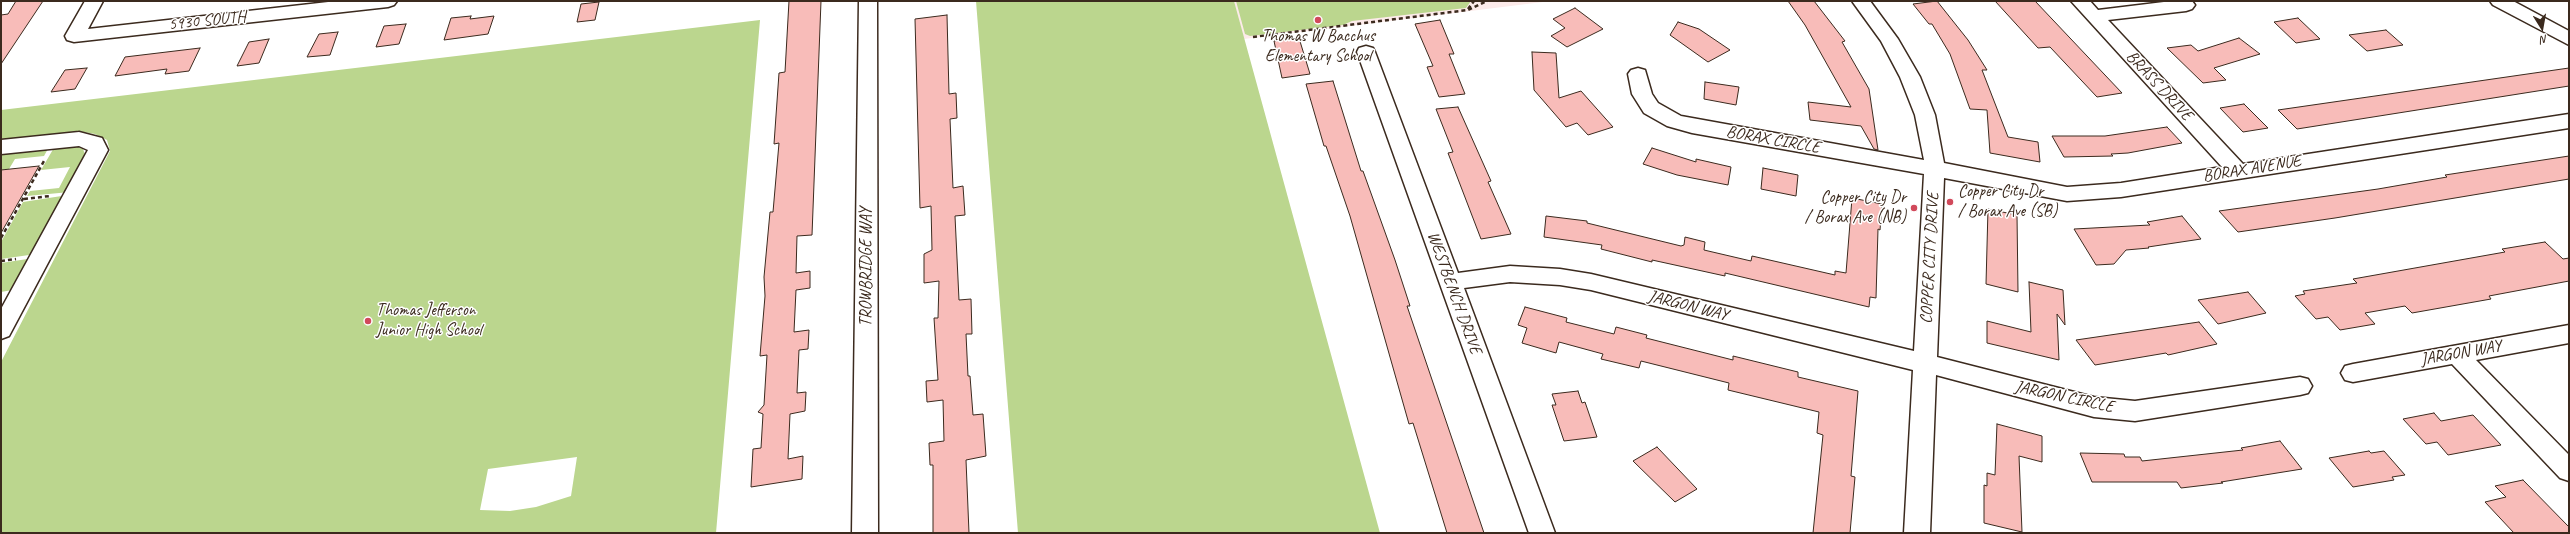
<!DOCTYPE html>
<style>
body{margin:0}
#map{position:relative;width:2570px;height:534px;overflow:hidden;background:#fff;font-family:Caveat,sans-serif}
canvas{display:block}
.frame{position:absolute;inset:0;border:2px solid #3b2a1e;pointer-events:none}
.north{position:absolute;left:2522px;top:8px;width:40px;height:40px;-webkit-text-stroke:3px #fff;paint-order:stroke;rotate:169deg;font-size:11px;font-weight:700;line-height:16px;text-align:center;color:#3b2a1e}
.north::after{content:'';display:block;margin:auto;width:14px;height:18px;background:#3b2a1e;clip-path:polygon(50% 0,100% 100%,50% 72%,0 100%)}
</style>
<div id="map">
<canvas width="2570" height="534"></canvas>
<div class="frame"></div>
<div class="north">N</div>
</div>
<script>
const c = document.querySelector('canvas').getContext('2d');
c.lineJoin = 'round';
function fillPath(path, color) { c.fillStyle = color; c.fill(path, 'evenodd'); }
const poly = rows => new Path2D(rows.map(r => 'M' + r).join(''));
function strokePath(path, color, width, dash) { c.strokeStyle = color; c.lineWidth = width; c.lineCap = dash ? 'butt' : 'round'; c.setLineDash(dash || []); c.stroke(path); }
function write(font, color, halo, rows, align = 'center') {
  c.font = font + ' Caveat,sans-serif'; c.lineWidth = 3; c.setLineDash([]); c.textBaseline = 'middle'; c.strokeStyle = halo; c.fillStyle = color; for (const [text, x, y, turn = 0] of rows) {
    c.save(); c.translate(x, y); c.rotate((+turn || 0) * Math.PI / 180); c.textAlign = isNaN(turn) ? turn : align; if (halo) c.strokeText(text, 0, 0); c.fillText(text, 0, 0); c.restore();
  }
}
fillPath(poly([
 [1234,1,1551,1,1244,39]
]), '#fdebea');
fillPath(poly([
 [976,1,1234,1,1380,533,1018,533],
 [1236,1,1471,1,1466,8,1352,21,1343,25,1250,36,1245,34],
 [760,20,716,533,1,533,1,362,110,151,107,140,95,134,78,131,1,140,1,110],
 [577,457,571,496,536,507,510,511,480,510,488,469],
 [72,145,83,149,86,157,70,192,27,196,30,191,59,188,70,167,41,170,55,146],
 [49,147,44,156,15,159,9,169,1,170,1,153],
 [68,195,36,254,1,259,1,242,23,202],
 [34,258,18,289,1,292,1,263]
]), '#bbd68e');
const building = poly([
 [16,1,43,1,1,64,1,15,8,14,16,1],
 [789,1,821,1,812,235,797,236,796,273,810,271,810,288,796,290,794,332,809,330,808,349,799,350,797,393,806,392,805,411,790,414,788,459,803,456,802,479,751,487,753,449,761,448,763,414,758,412,764,405,767,355,760,356,765,296,764,277,770,212,773,212,779,143,774,144,779,73,785,72,789,1],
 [1788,1,1814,1,1845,41,1842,42,1869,89,1878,150,1874,149,1861,126,1810,120,1808,102,1851,107,1805,25,1788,1],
 [1937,1,1968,40,1987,70,1982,70,2008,137,2038,142,2040,162,1990,153,1987,110,1970,109,1950,54,1932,24,1929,24,1913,4,1937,1],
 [1995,1,2035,1,2122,93,2097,97,2050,47,2038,48,1995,1],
 [599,2,595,20,577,22,581,4,599,2],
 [1575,8,1603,29,1567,47,1551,36,1565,28,1553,19,1575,8],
 [947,15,949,94,956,93,957,118,950,119,953,188,963,186,965,215,955,216,959,300,971,299,972,334,966,334,968,376,970,376,973,415,983,414,986,456,966,460,969,533,933,533,933,465,930,465,929,443,944,441,943,400,927,402,926,381,938,380,934,318,938,318,939,281,924,283,924,254,932,250,931,206,920,208,915,19,947,15],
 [471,16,470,19,494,16,488,34,444,40,451,18,471,16],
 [2298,18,2320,39,2296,43,2274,22,2298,18],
 [1440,20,1454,54,1449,54,1465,94,1439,97,1427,67,1433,66,1415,24,1440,20],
 [1678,22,1699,29,1730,50,1708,62,1670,35,1678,22],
 [406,24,399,44,376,47,384,26,406,24],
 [2386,30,2403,45,2367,51,2349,35,2386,30],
 [338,32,330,55,307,57,319,34,338,32],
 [1299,38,1310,74,1282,78,1274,41,1299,38],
 [2239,38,2260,54,2214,68,2226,80,2203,83,2167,48,2191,45,2198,51,2239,38],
 [269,39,259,63,237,66,249,42,269,39],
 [200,48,189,71,165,74,167,69,115,76,125,57,200,48],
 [1532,52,1556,53,1559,98,1581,91,1613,127,1588,135,1577,123,1566,127,1534,90,1532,52],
 [87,68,75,89,51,92,65,70,87,68],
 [2569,68,2569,86,2297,129,2278,110,2569,68],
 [1333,81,1361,171,1363,171,1395,260,1410,306,1407,306,1484,533,1447,533,1413,423,1409,424,1350,216,1326,146,1324,146,1306,84,1333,81],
 [1705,82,1739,87,1736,105,1704,99,1705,82],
 [2244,104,2268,128,2243,132,2220,108,2244,104],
 [1458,107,1491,181,1488,182,1511,234,1481,239,1448,153,1453,152,1436,109,1458,107],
 [2167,127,2182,143,2128,153,2111,154,2113,156,2064,157,2052,136,2105,136,2167,127],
 [1652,148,1696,162,1696,159,1731,167,1728,185,1677,175,1643,164,1652,148],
 [2569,156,2569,179,2335,218,2238,232,2219,211,2378,189,2447,177,2445,175,2569,156],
 [39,166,1,233,1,170,39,166],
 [1763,168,1798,175,1796,196,1761,189,1763,168],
 [1852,198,1882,204,1880,230,1878,229,1876,298,1870,297,1869,307,1725,273,1725,276,1652,260,1652,262,1601,249,1602,245,1544,237,1546,216,1587,221,1587,223,1681,246,1684,245,1685,237,1705,242,1704,250,1751,261,1752,256,1835,275,1835,271,1846,273,1852,198],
 [1988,209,2017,215,2018,292,1986,284,1988,209],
 [2182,216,2201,239,2148,247,2149,248,2126,250,2114,264,2096,265,2074,229,2150,225,2147,222,2182,216],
 [2545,242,2563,259,2569,258,2569,281,2489,296,2491,299,2412,313,2405,306,2365,313,2375,324,2340,330,2328,317,2316,319,2295,296,2305,294,2303,291,2357,283,2353,279,2505,252,2502,249,2545,242],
 [2029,282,2063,290,2065,325,2057,314,2059,360,1987,343,1987,321,2031,332,2029,282],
 [2248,292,2266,313,2218,324,2198,300,2248,292],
 [1525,307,1567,318,1566,322,1614,334,1616,327,1647,335,1646,338,1733,360,1733,356,1798,372,1798,377,1858,391,1851,476,1855,477,1850,533,1813,533,1823,435,1817,433,1819,412,1728,390,1729,383,1641,361,1639,368,1601,359,1603,354,1559,342,1556,353,1522,343,1527,328,1518,325,1525,307],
 [2199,322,2217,344,2168,355,2166,353,2095,365,2076,340,2199,322],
 [1578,391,1582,403,1585,402,1597,437,1564,441,1552,405,1556,405,1552,394,1578,391],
 [2434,413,2441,421,2473,415,2501,445,2448,455,2437,442,2426,444,2403,419,2434,413],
 [1997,424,2042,436,2042,462,2019,456,2022,532,1984,523,1984,485,1987,486,1987,473,1995,475,1997,424],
 [2280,441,2302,469,2221,482,2223,483,2181,488,2177,482,2092,482,2080,453,2124,454,2125,457,2140,457,2142,461,2243,450,2241,448,2280,441],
 [1657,447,1697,489,1675,502,1633,461,1657,447],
 [2369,451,2371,453,2384,451,2405,475,2392,477,2394,480,2353,487,2329,458,2369,451],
 [2523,480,2569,527,2569,533,2514,533,2485,502,2506,497,2495,486,2523,480]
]);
fillPath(building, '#f8bcb9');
strokePath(building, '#3b2a1e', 1);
const minor = poly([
 [85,1,103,1,88,29,337,1,397,1,394,5,388,7,74,42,67,40,65,36,85,1],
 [859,1,877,1,878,533,852,533,859,1],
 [1852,1,1870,1,1898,39,1920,77,1935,115,1944,163,2067,187,2121,183,2222,167,2071,1,2090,1,2098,10,2172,1,2192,1,2195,5,2192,9,2186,11,2108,20,2243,164,2569,114,2569,128,2121,197,2067,201,1944,178,1937,357,2094,397,2135,401,2300,377,2308,379,2312,386,2308,393,2300,395,2135,421,2094,417,1936,375,1930,533,1904,533,1913,370,1591,290,1560,285,1510,282,1464,288,1555,533,1529,533,1357,52,1359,48,1366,46,1373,48,1375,52,1458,273,1510,266,1560,269,1591,274,1914,351,1924,174,1692,133,1667,126,1644,113,1632,94,1628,74,1631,70,1638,68,1645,70,1652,94,1658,103,1681,116,1924,160,1915,115,1900,77,1881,41,1852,1],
 [2490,1,2513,1,2569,31,2569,45,2493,5,2490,1],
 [79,132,102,138,108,150,9,336,1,339,1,309,88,150,79,146,1,154,1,140,79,132],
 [2569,325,2569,343,2476,360,2569,455,2569,481,2560,478,2452,364,2353,382,2345,380,2341,373,2345,366,2353,364,2569,325]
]);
strokePath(minor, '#3b2a1e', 3);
strokePath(poly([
 [1468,9,1474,1],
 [1253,37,1468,10,1487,1],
 [24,199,50,196],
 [1,238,44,161],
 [1,261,16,259]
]), '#3b2a1e', 2.5, [4, 3]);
fillPath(minor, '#fff');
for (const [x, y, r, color] of [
 [1318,20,4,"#d1495b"],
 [1950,202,4,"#d1495b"],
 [1914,208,4,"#d1495b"],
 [368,321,4,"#d1495b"]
]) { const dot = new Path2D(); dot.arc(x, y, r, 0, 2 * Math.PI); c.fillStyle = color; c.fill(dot); strokePath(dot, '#fff', 1.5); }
write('17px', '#3b2a1e', '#fff', [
 ["5930 SOUTH",207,21,-6],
 ["BRASS DRIVE",2159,86,47],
 ["BORAX CIRCLE",1773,140,10],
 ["BORAX AVENUE",2252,169,-9],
 ["COPPER CITY DRIVE",1930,258,-87],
 ["TROWBRIDGE WAY",867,267,-90],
 ["WESTBENCH DRIVE",1454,293,70],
 ["JARGON WAY",1688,306,14],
 ["JARGON WAY",2461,353,-10],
 ["JARGON CIRCLE",2064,397,12]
]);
write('17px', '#3b2a1e', '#fff', [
 ["Thomas W Bacchus",1318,37,"center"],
 ["Elementary School",1318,57,"center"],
 ["Copper City Dr",1958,192],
 ["/ Borax Ave (SB)",1958,212],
 ["Copper City Dr",1906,198,"right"],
 ["/ Borax Ave (NB)",1906,218,"right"],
 ["Thomas Jefferson",376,311],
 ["Junior High School",376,331]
], 'left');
</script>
